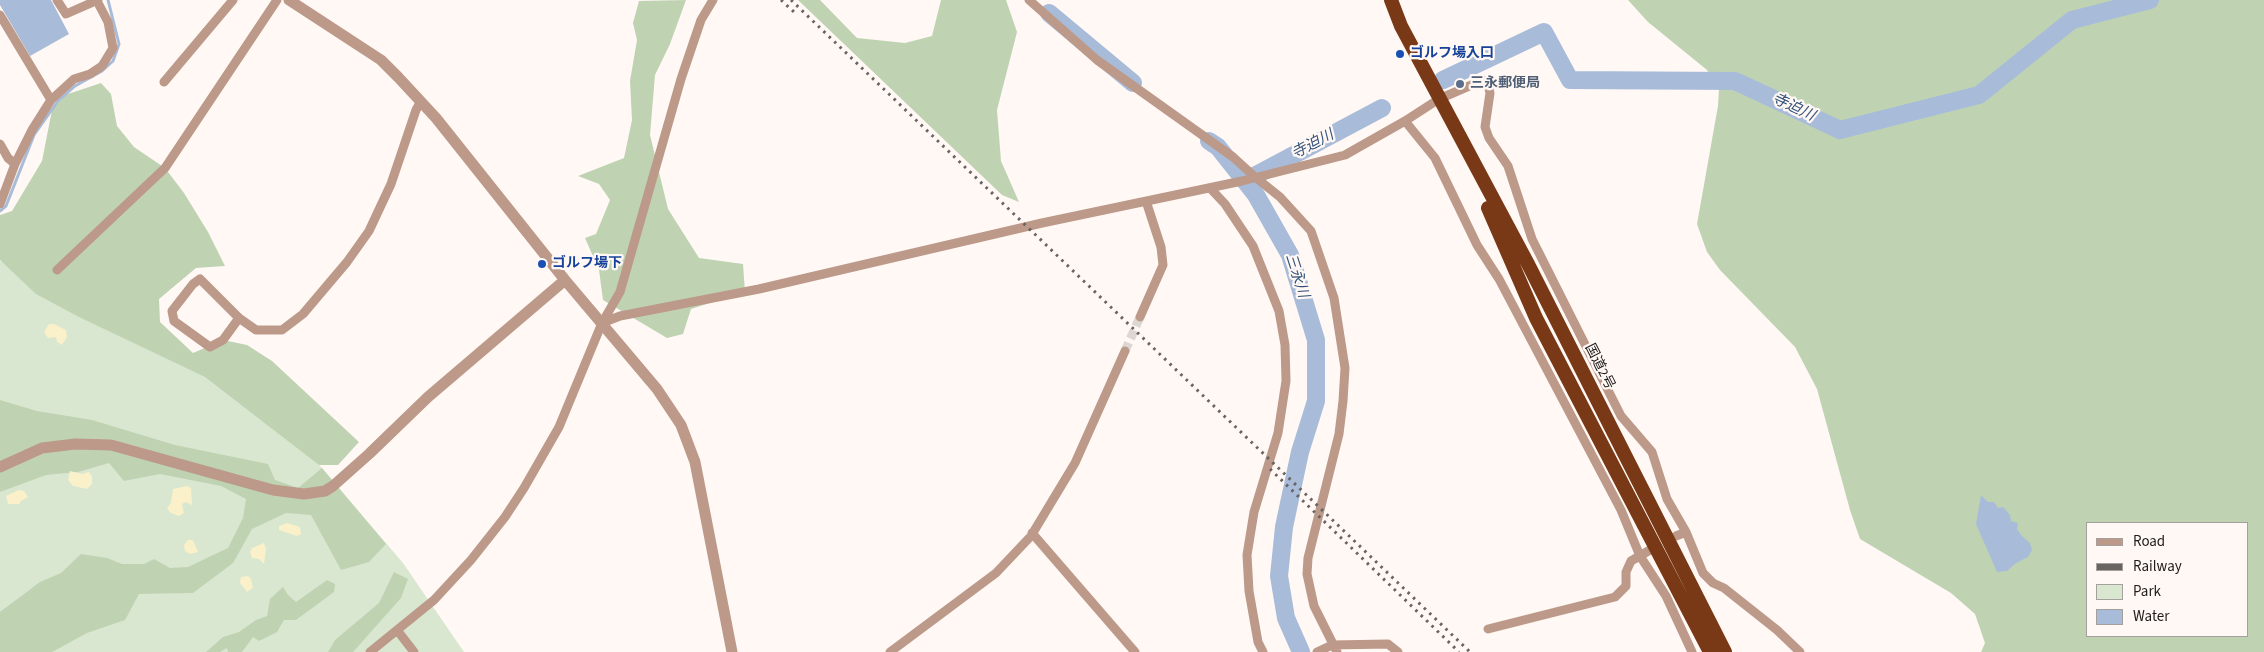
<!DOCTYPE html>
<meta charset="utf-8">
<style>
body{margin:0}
#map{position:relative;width:2264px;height:652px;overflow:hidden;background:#fff8f4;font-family:"Source Sans 3",sans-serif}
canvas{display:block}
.legend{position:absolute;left:2086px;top:522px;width:162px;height:115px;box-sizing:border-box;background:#fff8f4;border:1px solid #a5a09d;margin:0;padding:6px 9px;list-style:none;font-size:15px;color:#1e1c1b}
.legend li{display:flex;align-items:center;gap:10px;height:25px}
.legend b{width:25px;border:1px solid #a5a09d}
</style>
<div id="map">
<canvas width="2264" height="652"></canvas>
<ul class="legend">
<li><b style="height:6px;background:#bc9989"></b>Road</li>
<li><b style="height:6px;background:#686462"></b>Railway</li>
<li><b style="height:14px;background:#d9e7d0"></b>Park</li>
<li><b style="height:14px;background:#a8bcd9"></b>Water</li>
</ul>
</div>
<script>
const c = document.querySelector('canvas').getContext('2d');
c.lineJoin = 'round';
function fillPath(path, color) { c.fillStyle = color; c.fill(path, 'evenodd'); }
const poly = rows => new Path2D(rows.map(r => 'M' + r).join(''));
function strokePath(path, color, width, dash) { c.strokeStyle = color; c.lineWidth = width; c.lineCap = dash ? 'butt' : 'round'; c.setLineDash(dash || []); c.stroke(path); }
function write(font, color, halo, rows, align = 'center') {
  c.font = font + ' "Source Sans 3","Noto Sans JP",sans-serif'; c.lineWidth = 4.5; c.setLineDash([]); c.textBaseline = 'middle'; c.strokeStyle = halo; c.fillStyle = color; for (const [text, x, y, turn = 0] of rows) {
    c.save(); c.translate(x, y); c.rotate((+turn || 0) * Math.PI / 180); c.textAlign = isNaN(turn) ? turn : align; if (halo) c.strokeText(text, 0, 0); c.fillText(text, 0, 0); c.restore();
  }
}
fillPath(poly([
 [0,261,279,418,403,563,464,652,0,652]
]), '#d9e7d0');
fillPath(poly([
 [686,0,670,44,655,75,650,135,668,209,699,258,743,264,745,292,691,309,683,334,667,338,603,300,599,270,585,238,596,234,610,200,599,184,578,176,624,158,632,120,630,81,637,40,633,23,639,1],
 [798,0,820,0,857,38,905,43,932,36,941,0,1006,0,1017,32,997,110,1001,161,1019,202,1002,195],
 [1628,0,2264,0,2264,652,1981,652,1985,643,1975,614,1951,593,1860,539,1850,510,1817,389,1795,347,1720,270,1707,252,1697,224,1718,106,1719,89,1707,70,1648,22],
 [2088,523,2248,523,2248,636,2088,636],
 [101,83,111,94,117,126,134,147,165,168,184,193,208,232,225,266,196,268,159,299,160,322,193,353,223,340,247,345,272,361,359,442,338,465,319,465,205,377,79,317,36,294,0,260,0,215,12,211,42,161,52,110,65,95],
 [0,400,37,411,92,420,175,445,268,464,275,480,298,488,322,468,386,544,369,562,341,570,311,515,286,513,252,529,233,563,193,593,139,594,125,620,87,633,52,652,0,652,0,612,40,582,61,573,81,554,107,558,122,564,144,564,154,559,170,568,188,567,228,548,243,518,246,499,221,486,160,474,124,481,109,463,78,472,46,475,0,492],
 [394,572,408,579,401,598,353,652,328,652,335,640,379,603],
 [327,580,335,584,334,592,296,620,284,620,277,632,259,641,253,637,242,652,228,652,227,648,220,652,206,652,223,637,239,632,256,620,267,616,270,599,283,587,288,595,296,602]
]), '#bfd3b3');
fillPath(poly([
 [49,324,54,324,66,330,67,337,62,345,57,342,56,337,48,338,44,332],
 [70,471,82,474,89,472,92,476,92,484,87,489,73,486,68,480],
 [187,486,191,488,192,505,186,502,182,504,184,513,179,516,171,513,167,509,171,502,173,489],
 [19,490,24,491,28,497,21,501,19,504,8,504,6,496],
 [287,523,300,527,301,534,297,536,279,530,279,526],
 [188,540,193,540,198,552,190,554,185,551,184,545],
 [264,543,266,549,264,564,259,559,252,558,250,552,252,548],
 [248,576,251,579,253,588,247,592,240,583,241,577]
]), '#faf0ca');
fillPath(poly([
 [0,0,51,0,69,34,30,56,0,5],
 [1981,495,1988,502,1994,502,1998,508,2003,507,2010,515,2011,521,2018,523,2017,529,2021,535,2030,543,2032,550,2028,557,2016,563,2007,571,1997,572,1976,524]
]), '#a8bcd9');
strokePath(poly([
 [0,211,6,206,34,135,58,101,75,86,102,71,113,61,119,44,108,0]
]), '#a8bcd9', 3);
strokePath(poly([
 [1049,13,1133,83],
 [1443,80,1544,32,1570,80,1735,81,1840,130,1979,95,2072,20,2150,0],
 [1209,141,1218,147,1256,195,1290,255,1316,340,1316,401,1300,452,1284,527,1279,576,1286,618,1301,652],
 [1245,181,1382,108]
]), '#a8bcd9', 18);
strokePath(poly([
 [1125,351,1140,317]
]), '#ddd7d3', 9, [9, 4.5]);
strokePath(poly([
 [57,0,66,14,98,0],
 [1029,0,1097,60,1233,157,1255,177,1280,197,1311,231,1334,298,1345,368,1343,401,1339,434,1308,558,1307,574,1314,606,1337,652],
 [0,15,51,100],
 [164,82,233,0],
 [1405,121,1435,158,1477,245,1499,279,1621,510,1640,556,1666,596,1692,652],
 [0,144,8,158,15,164],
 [1210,188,1225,204,1253,246,1279,311,1285,345,1286,381,1278,433,1254,512,1247,555,1249,591,1258,642,1263,652],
 [0,204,15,164,32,130,51,100,74,79,90,74,102,66,113,48,108,22,97,1],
 [57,270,165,168,277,0],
 [1140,317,1163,265,1161,247,1146,201],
 [239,318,200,279,193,284,172,311,174,321,210,347,223,340,239,318,256,330,282,330,303,314,347,262,369,231,391,184,416,110,421,101],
 [602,323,620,316,759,289,1042,223,1242,181,1345,155,1405,121,1439,99,1483,80,1488,85,1490,93,1485,127,1489,138,1508,166,1532,239,1621,416,1652,452,1667,499,1686,532,1703,573,1713,583,1724,588,1777,630,1800,652],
 [1032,533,1135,652],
 [1676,536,1686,532],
 [1488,629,1615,597,1626,586,1626,572,1631,561,1650,550],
 [397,630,414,652],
 [370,652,434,600,471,560,505,517,524,488,559,427,602,323,620,292,681,79,701,20,713,0],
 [890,652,996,573,1031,536,1075,463,1125,351],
 [1317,652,1332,645,1388,644,1398,652]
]), '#bc9989', 9);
strokePath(poly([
 [289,0,381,60,398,77,436,118,565,280,657,389,681,425,695,462,732,652],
 [0,467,42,448,75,444,111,445,273,490,304,494,325,491,333,486,369,454,428,397,565,280]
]), '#bc9989', 11);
strokePath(poly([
 [1391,0,1401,26,1528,264,1725,652],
 [1488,208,1536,318,1710,652]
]), '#793916', 14);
strokePath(poly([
 [781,0,794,12],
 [791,0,1470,652],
 [1270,469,1459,652]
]), '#686462', 3, [2.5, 5]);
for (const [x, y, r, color] of [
 [1400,54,5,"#1a4fb4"],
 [1460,84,5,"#5c6f8a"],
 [542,264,5,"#1a4fb4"]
]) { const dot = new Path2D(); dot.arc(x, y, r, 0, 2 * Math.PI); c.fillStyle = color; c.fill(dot); strokePath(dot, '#fff8f4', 2); }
write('bold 14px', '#164399', '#fff8f4', [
 ["ゴルフ場入口",1410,54],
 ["ゴルフ場下",552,264]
], 'left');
write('bold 14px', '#4e5e75', '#fff8f4', [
 ["三永郵便局",1470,84]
], 'left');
write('14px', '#1e1c1b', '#fff8f4', [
 ["国道2号",1599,367,63]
]);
write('italic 15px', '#33517a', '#fff8f4', [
 ["寺迫川",1793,108,25],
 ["寺迫川",1313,145,-28],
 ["三永川",1296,276,72]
]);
</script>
